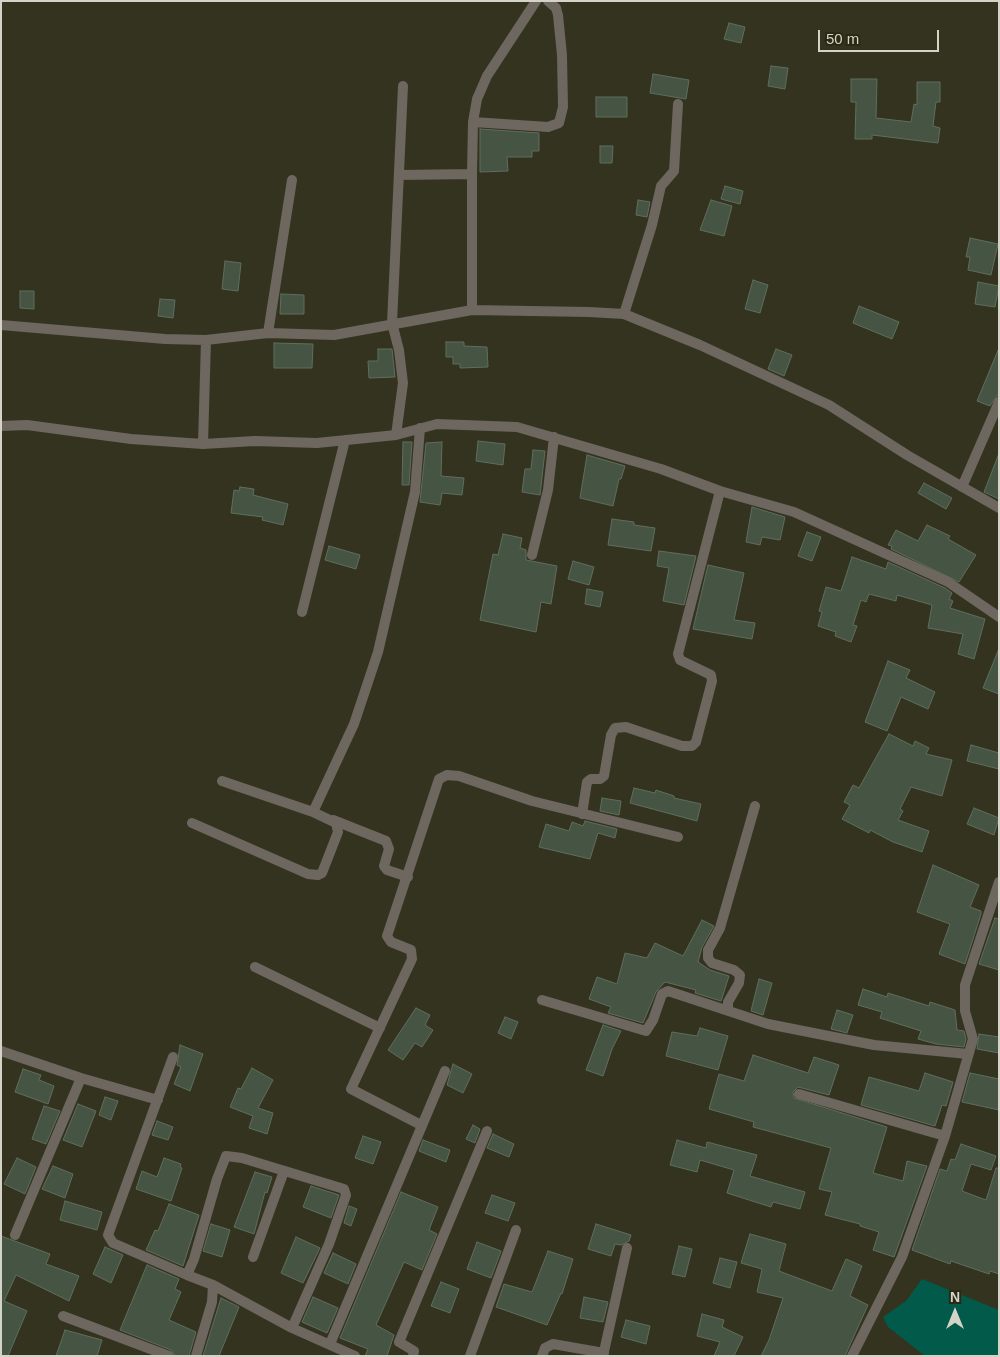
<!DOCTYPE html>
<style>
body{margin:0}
#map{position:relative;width:1000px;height:1357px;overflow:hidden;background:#34331f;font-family:Arial,sans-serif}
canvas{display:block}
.frame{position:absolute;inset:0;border:2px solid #d3d3c7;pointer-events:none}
.north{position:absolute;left:930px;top:1287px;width:50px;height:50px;-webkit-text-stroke:4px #2a2916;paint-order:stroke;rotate:0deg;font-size:14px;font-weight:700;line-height:20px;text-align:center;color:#d3d3c7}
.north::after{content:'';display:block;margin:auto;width:18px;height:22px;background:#d3d3c7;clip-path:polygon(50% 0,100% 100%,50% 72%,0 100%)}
.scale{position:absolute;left:818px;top:30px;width:121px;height:22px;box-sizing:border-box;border:2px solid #d3d3c7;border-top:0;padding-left:6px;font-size:15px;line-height:18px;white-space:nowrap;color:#d3d3c7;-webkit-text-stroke:4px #2a2916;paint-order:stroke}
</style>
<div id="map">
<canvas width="1000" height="1357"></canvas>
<div class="frame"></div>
<div class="north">N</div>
<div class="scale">50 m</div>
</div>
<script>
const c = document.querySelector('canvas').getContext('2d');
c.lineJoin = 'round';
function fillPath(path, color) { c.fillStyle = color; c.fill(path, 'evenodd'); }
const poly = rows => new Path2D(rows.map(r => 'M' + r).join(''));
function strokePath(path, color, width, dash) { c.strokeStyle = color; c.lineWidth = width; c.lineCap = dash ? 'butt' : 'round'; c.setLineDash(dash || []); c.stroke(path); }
fillPath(poly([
 [922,1279,999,1310,999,1356,925,1356,888,1327,883,1317,906,1301]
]), '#025a4a');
const building = poly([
 [729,23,745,27,741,43,724,39,729,23],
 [771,66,788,68,785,89,768,86,771,66],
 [653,74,689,80,686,99,650,93,653,74],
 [851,79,877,79,876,118,911,122,914,104,917,105,917,82,940,82,940,102,936,102,933,126,940,128,938,143,872,135,872,139,855,139,856,102,851,102,851,79],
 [596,97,627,97,627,117,596,117,596,97],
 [480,129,539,133,539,151,532,151,532,157,507,157,508,171,480,172,480,129],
 [600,146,613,146,612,163,600,163,600,146],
 [725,186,743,191,740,204,721,199,725,186],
 [638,200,650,202,647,217,636,215,638,200],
 [711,200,732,206,724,236,700,230,711,200],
 [970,238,998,244,991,275,968,270,970,257,966,257,970,238],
 [225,261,241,263,238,291,222,289,225,261],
 [753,280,768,285,760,313,745,309,753,280],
 [978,282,999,286,995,307,975,304,978,282],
 [20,291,34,291,34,309,20,308,20,291],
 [281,294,304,295,304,314,280,314,281,294],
 [160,299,175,300,173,318,158,316,160,299],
 [859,306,899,322,892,339,853,323,859,306],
 [446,342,464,342,464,346,487,347,488,367,460,368,460,364,453,364,453,357,446,357,446,342],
 [274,343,313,344,312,368,274,368,274,343],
 [999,348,999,393,990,406,977,401,999,348],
 [378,349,392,349,395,377,369,378,368,361,378,361,378,349],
 [776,349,792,355,784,376,768,369,776,349],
 [478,441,505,444,503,465,476,461,478,441],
 [403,442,412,442,409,485,402,485,403,442],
 [442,442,441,476,464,478,462,495,442,493,440,505,420,502,426,443,442,442],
 [533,450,545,451,540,495,522,492,525,469,531,469,533,450],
 [587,455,625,466,621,479,619,479,613,506,580,498,587,455],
 [998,456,999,457,999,499,984,492,998,456],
 [924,483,952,498,946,509,918,493,924,483],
 [240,487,254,489,253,495,288,504,283,525,262,520,263,517,231,513,234,490,239,491,240,487],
 [752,507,785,517,780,540,762,537,760,545,746,542,752,507],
 [612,519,634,522,634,525,655,528,651,551,608,545,612,519],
 [927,525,950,536,948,539,976,555,959,582,891,549,892,546,888,545,896,530,918,541,927,525],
 [807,532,821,537,812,561,798,556,807,532],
 [503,534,522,538,520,548,526,550,526,560,557,566,551,604,541,602,536,632,480,620,493,554,498,555,503,534],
 [329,546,360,555,356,569,325,560,329,546],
 [659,551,696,556,684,605,663,601,669,568,657,566,659,551],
 [852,557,886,569,888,562,945,588,952,593,949,599,953,601,950,608,985,619,974,659,958,654,963,634,928,628,932,605,897,595,896,601,869,594,866,602,861,600,853,625,857,626,851,642,835,636,836,632,818,626,822,612,819,611,826,587,841,591,852,557],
 [573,561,594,567,589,585,568,579,573,561],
 [708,565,744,573,734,620,755,623,752,639,693,629,708,565],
 [587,589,603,592,600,607,585,604,587,589],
 [998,651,999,651,999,694,983,688,998,651],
 [888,661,910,670,906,678,935,692,928,709,901,697,887,731,865,722,888,661],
 [889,734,913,746,915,741,929,748,926,754,952,760,942,796,911,787,900,809,903,811,898,820,929,831,922,852,893,842,870,830,869,833,842,819,850,805,844,802,853,785,859,788,889,734],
 [971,745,999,753,999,769,967,761,971,745],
 [634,788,655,793,656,790,674,796,674,798,701,804,697,821,630,803,634,788],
 [602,798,621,801,619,815,600,811,602,798],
 [974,808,999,818,994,835,967,824,974,808],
 [585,821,617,829,615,838,598,833,590,859,539,847,546,824,569,831,572,822,583,826,585,821],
 [933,865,979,885,970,907,981,911,981,914,965,964,939,954,950,924,917,912,933,865],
 [995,918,999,919,999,970,979,964,995,918],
 [702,920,714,926,702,947,698,962,710,970,729,976,721,1001,695,993,696,990,665,982,656,992,643,1023,608,1013,611,1007,589,999,597,977,617,984,625,953,647,958,655,943,683,956,702,920],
 [759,979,772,983,763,1015,751,1011,759,979],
 [863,989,887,997,888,993,929,1006,930,1002,955,1010,957,1030,964,1031,966,1039,964,1047,936,1044,918,1039,921,1031,880,1018,882,1012,858,1005,863,989],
 [416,1008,430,1015,425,1025,433,1030,422,1047,415,1043,403,1060,388,1050,416,1008],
 [837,1010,853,1015,847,1033,831,1029,837,1010],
 [505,1017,518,1022,511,1039,498,1033,505,1017],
 [603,1025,621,1031,612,1049,603,1076,586,1070,603,1025],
 [700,1028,728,1036,718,1070,666,1056,672,1032,697,1036,700,1028],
 [979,1034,999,1037,999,1053,977,1049,979,1034],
 [180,1045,203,1054,190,1091,174,1084,181,1067,177,1065,180,1045],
 [753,1055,808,1073,814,1057,839,1065,829,1095,798,1087,793,1092,794,1098,887,1127,873,1173,903,1181,907,1161,927,1166,894,1257,873,1250,879,1232,860,1226,860,1224,825,1215,832,1192,819,1189,831,1148,753,1127,754,1122,709,1109,719,1074,744,1081,753,1055],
 [453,1064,472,1074,463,1093,447,1085,453,1064],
 [252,1068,273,1080,258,1108,273,1113,267,1134,249,1128,253,1116,230,1107,238,1088,241,1089,252,1068],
 [23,1069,41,1075,39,1080,54,1086,48,1104,15,1092,23,1069],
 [925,1073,953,1082,946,1106,942,1105,935,1126,861,1105,869,1077,919,1091,925,1073],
 [970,1073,999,1079,999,1110,962,1102,970,1073],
 [105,1097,118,1101,111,1120,99,1115,105,1097],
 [78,1104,96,1111,82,1147,63,1140,78,1104],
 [44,1106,60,1111,46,1144,32,1139,44,1106],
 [157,1121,173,1127,168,1140,152,1135,157,1121],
 [473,1125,480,1129,475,1143,466,1139,473,1125],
 [493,1134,514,1144,509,1157,487,1148,493,1134],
 [363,1136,381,1142,373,1164,355,1158,363,1136],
 [423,1140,450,1150,446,1162,419,1151,423,1140],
 [677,1140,706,1148,707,1142,757,1155,750,1176,805,1192,800,1209,773,1202,771,1207,727,1193,734,1170,700,1160,697,1172,670,1165,677,1140],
 [961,1144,996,1156,991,1170,971,1164,962,1191,986,1200,996,1168,999,1168,999,1274,990,1271,989,1274,951,1261,950,1264,912,1250,940,1169,947,1171,951,1159,955,1160,961,1144],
 [17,1158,36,1167,25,1194,4,1184,17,1158],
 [164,1158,181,1164,180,1167,182,1168,171,1201,136,1189,142,1171,157,1177,164,1158],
 [53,1166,73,1174,65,1198,42,1189,53,1166],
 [255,1172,272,1177,267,1193,265,1192,254,1234,234,1227,255,1172],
 [311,1186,339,1195,331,1218,303,1207,311,1186],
 [401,1192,438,1207,429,1230,437,1234,422,1270,404,1262,376,1325,394,1335,387,1356,365,1356,368,1349,340,1338,401,1192],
 [492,1195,515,1203,508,1221,485,1213,492,1195],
 [65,1201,102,1212,97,1230,60,1220,65,1201],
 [169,1204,199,1215,183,1266,146,1250,155,1230,158,1231,169,1204],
 [349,1206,357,1209,351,1226,344,1223,349,1206],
 [211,1224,230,1230,222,1257,203,1251,211,1224],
 [596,1224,631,1235,629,1241,621,1245,615,1244,611,1256,588,1249,596,1224],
 [750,1234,786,1244,779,1271,832,1291,846,1259,862,1266,850,1296,868,1305,845,1356,761,1356,769,1340,783,1298,757,1292,762,1269,741,1263,750,1234],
 [1,1236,50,1254,46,1264,79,1276,69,1301,16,1275,4,1301,27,1311,8,1356,1,1356,1,1236],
 [296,1237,320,1248,303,1283,281,1273,296,1237],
 [477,1242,501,1251,491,1278,467,1269,477,1242],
 [679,1246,692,1249,685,1277,672,1274,679,1246],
 [105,1247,123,1255,111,1283,93,1274,105,1247],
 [548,1251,573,1259,562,1294,561,1293,547,1325,496,1307,504,1284,532,1292,548,1251],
 [333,1253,356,1264,348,1284,324,1273,333,1253],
 [720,1258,737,1262,730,1288,713,1283,720,1258],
 [147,1265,179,1279,175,1289,181,1292,169,1320,196,1332,189,1356,176,1356,171,1350,120,1330,147,1265],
 [441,1282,459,1289,450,1313,431,1306,441,1282],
 [313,1297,338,1308,327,1333,302,1322,313,1297],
 [584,1297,608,1302,603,1322,580,1318,584,1297],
 [221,1298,239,1307,219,1356,203,1356,221,1298],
 [702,1314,724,1320,722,1327,743,1337,734,1356,714,1356,720,1342,697,1336,702,1314],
 [626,1320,650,1326,646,1344,621,1337,626,1320],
 [65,1330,102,1340,97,1356,56,1356,65,1330]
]);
fillPath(building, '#465443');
strokePath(building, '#5f6e5d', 1);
strokePath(poly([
 [473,122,548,127,559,123,563,107,562,55,558,15,556,8,548,1],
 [399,175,472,174],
 [472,310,472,174,473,122,477,99,487,76,536,1],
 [624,314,652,225,661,186,674,171,678,104],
 [1,325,165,339,206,340,268,333,334,335,472,310,589,312,624,314,700,345,829,405,907,455,999,508],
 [268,333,292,180],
 [1,426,27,425,131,439,203,444,255,441,317,443,396,435,437,424,517,427,661,469,720,491,794,512,948,582,999,617],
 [396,435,403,383,399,350,392,323,403,86],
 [203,444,206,340],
 [962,487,999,402],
 [532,555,548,490,554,437],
 [302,612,345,440],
 [313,812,354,724,378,652,415,492,420,428],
 [582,814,587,782,591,779,600,779,604,776,611,735,615,728,626,727,682,746,692,746,696,742,712,681,711,675,680,660,678,654,720,491],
 [333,820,386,841,389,849,384,866,387,870,408,877],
 [192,823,308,874,318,875,322,873,338,832,336,823,313,812,222,781],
 [255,967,380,1028],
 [542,1000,646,1031,653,1020,662,994,668,991,768,1024,874,1045,968,1054],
 [728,1010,728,1002,739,983,740,975,734,970,712,963,708,958,708,950,720,928,755,806],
 [1,1051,81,1078,158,1100],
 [173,1057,108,1235,113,1243,187,1275],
 [799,1094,945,1136],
 [421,1125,351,1089,412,959,411,950,391,942,387,936,439,779,447,775,459,776,532,801,678,837],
 [15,1235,81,1078],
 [253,1257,284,1171],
 [213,1285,292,1328,355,1356],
 [63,1316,169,1356],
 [330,1344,445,1071],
 [196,1356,212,1302,213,1285,187,1275,194,1259,217,1179,226,1156,242,1158,344,1189,346,1195,329,1244,292,1328],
 [413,1356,414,1351,399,1342,487,1131],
 [470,1356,516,1230],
 [542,1356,545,1348,553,1344,604,1353],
 [603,1356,627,1248],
 [852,1356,902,1257,945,1136,973,1039,965,1011,965,985,999,882]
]), '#6d675f', 10);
</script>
